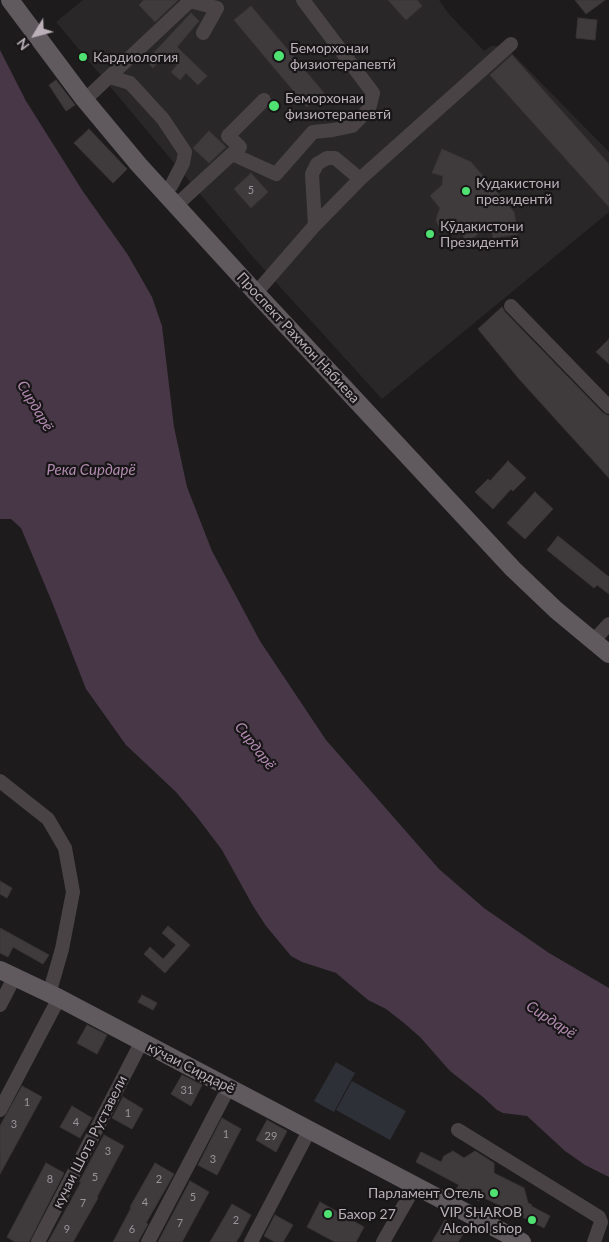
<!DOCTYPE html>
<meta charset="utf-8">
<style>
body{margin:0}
#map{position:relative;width:609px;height:1242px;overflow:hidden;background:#1d1b1c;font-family:Lato,sans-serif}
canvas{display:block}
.north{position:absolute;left:10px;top:10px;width:50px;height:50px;-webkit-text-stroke:4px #181617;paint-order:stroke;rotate:233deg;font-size:14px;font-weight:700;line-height:20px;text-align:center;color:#bbafb8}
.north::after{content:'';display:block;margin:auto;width:18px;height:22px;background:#bbafb8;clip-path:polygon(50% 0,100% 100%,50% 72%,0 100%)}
</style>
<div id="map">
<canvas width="609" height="1242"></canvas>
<div class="north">N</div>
</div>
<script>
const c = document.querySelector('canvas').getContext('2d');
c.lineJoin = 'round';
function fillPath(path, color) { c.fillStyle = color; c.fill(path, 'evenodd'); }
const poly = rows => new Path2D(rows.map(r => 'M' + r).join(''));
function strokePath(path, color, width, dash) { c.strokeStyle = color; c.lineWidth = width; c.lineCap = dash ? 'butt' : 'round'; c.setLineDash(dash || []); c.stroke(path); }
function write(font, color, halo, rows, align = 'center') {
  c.font = font + ' Lato,sans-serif'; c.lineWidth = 4.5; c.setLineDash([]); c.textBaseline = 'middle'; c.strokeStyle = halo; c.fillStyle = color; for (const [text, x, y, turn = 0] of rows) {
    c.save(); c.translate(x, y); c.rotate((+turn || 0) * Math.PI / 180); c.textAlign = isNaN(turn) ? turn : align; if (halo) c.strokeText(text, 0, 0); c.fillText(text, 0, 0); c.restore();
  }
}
fillPath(poly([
 [83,0,439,0,448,13,484,51,491,46,505,46,609,152,609,212,382,399,252,256,56,22]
]), '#2a2728');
fillPath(poly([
 [336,1062,355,1073,334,1112,314,1101],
 [352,1081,406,1111,390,1140,336,1110]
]), '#2d3037');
fillPath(poly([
 [0,50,26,101,82,190,128,255,152,297,162,326,174,427,187,487,212,551,260,641,326,740,439,869,484,908,549,953,609,988,609,1177,585,1165,565,1151,527,1116,503,1113,497,1110,483,1097,450,1071,420,1037,404,1023,386,1009,368,1000,336,973,302,962,291,956,266,926,253,906,222,850,197,817,176,792,126,745,86,689,52,602,21,528,11,519,0,519]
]), '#473747');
const building = poly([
 [144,0,178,0,155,22,139,5,144,0],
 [388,0,417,0,422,6,406,20,388,0],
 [575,0,605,0,586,14,575,0],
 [251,6,324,93,307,107,234,20,251,6],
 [191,13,199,21,177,47,207,76,198,85,186,73,180,80,171,72,177,65,165,54,153,68,146,61,191,13],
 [578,18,597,20,595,40,576,38,578,18],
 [512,55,609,164,609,207,490,75,512,55],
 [56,80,75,105,66,111,49,85,56,80],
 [89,129,127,169,113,183,74,143,89,129],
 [209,131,226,147,209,163,193,148,209,131],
 [442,149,471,162,514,212,518,234,493,238,491,229,482,231,468,242,459,231,453,233,445,232,439,227,436,220,440,208,430,196,442,185,443,176,432,173,442,149],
 [251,173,268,192,251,208,234,189,251,173],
 [502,307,505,312,603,413,609,416,609,478,520,380,478,329,502,307],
 [609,339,609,364,596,352,609,339],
 [508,461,526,478,513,491,511,489,493,509,475,492,488,479,490,481,508,461],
 [535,492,553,509,525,539,507,523,535,492],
 [558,536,609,577,609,594,597,585,594,588,547,550,558,536],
 [0,881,12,888,7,898,0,894,0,881],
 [168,926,190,945,165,973,144,954,150,947,163,959,176,945,162,933,168,926],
 [0,928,49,955,43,964,13,947,8,957,0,953,0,928],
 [142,995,157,1003,153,1010,138,1002,142,995],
 [87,1025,107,1035,97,1054,77,1043,87,1025],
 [182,1075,202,1085,191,1106,171,1094,182,1075],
 [22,1086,42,1097,0,1174,0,1126,22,1086],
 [123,1097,143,1109,132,1129,112,1118,123,1097],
 [72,1106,92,1118,80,1138,60,1127,72,1106],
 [222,1118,241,1129,217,1175,198,1165,222,1118],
 [267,1120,287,1131,276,1152,256,1140,267,1120],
 [104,1135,124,1146,97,1197,98,1198,73,1242,48,1242,81,1182,79,1182,104,1135],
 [453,1151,464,1158,475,1151,494,1163,494,1173,524,1188,528,1203,532,1205,531,1206,550,1216,544,1228,481,1196,479,1201,456,1189,459,1185,416,1162,421,1152,441,1162,444,1156,453,1151],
 [46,1163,64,1173,29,1242,15,1242,7,1237,46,1163],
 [155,1163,174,1174,146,1223,148,1224,140,1238,138,1242,113,1242,131,1208,130,1207,155,1163],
 [190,1181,209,1192,182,1242,158,1242,190,1181],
 [320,1202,364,1227,356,1242,335,1242,307,1227,320,1202],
 [232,1204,251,1215,240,1236,236,1242,210,1242,232,1204],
 [275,1215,293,1225,283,1242,275,1242,264,1236,275,1215],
 [445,1220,465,1231,458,1242,432,1242,445,1220]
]);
fillPath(building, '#3f3b3d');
strokePath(building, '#393537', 1);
strokePath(poly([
 [110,77,130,83,163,119,185,152,183,163,171,186],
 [91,94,190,1,217,8,203,33],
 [232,154,240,147,228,136,264,100],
 [183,199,232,154,276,174,313,132,333,130,352,126,369,109,373,93,303,0],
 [315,225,312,174,317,164,327,158,335,158,360,179],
 [262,286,315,225,360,179,511,44],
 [511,306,609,407],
 [598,636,609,624],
 [0,781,48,819,65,848,73,892,62,949,49,994],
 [0,1005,14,978],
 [0,1110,59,998],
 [458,1130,599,1217,601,1222,594,1242],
 [38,1242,141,1043],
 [148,1242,229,1087],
 [251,1242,309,1131],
 [383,1242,415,1186]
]), '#494346', 14);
strokePath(poly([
 [10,0,84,99,139,165,256,293,513,569,556,610,609,654],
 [0,970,59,998,522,1242]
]), '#60595e', 18);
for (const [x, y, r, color] of [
 [279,56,6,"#4fe171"],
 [83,57,5,"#4fe171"],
 [274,106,6,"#4fe171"],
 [466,191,5,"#4fe171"],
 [430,234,5,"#4fe171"],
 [494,1193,5,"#4fe171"],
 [328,1214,5,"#4fe171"],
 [532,1220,5,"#4fe171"]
]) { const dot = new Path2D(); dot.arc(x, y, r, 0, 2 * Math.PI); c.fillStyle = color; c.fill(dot); strokePath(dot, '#181617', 2); }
write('11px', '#9c9299', null, [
 ["5",251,190],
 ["31",187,1090],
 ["1",27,1102],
 ["1",128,1113],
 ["4",76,1122],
 ["3",14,1124],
 ["1",226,1134],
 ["29",271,1136],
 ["3",108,1151],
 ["3",213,1159],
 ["5",95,1177],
 ["8",50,1179],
 ["2",159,1179],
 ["5",193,1197],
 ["4",145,1202],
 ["7",83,1203],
 ["2",236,1220],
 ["7",180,1223],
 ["9",67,1229],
 ["6",132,1229]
]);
write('14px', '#bbafb8', '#181617', [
 ["Беморхонаи",290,48],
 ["физиотерапевтй",290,64],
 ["Кардиология",93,57],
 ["Беморхонаи",285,98],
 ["физиотерапевтӣ",285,114],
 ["Кудакистони",476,183],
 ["президентй",476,199],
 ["Кӯдакистони",440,226],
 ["Президентӣ",440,242],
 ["Парламент Отель",484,1193,"right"],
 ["VIP SHAROB",522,1212,"right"],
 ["Alcohol shop",522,1228,"right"],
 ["Бахор 27",338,1214]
], 'left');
write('14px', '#bbafb8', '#181617', [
 ["Проспект Рахмон Набиева",298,338,47],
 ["кӯчаи Сирдарё",191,1068,27],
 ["кучаи Шота Руставели",90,1142,-63]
]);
write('italic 15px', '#b28ab0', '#181617', [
 ["Сирдарё",35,406,59],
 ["Река Сирдарё",91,470],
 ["Сирдарё",255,746,52],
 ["Сирдарё",551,1020,33]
]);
</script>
